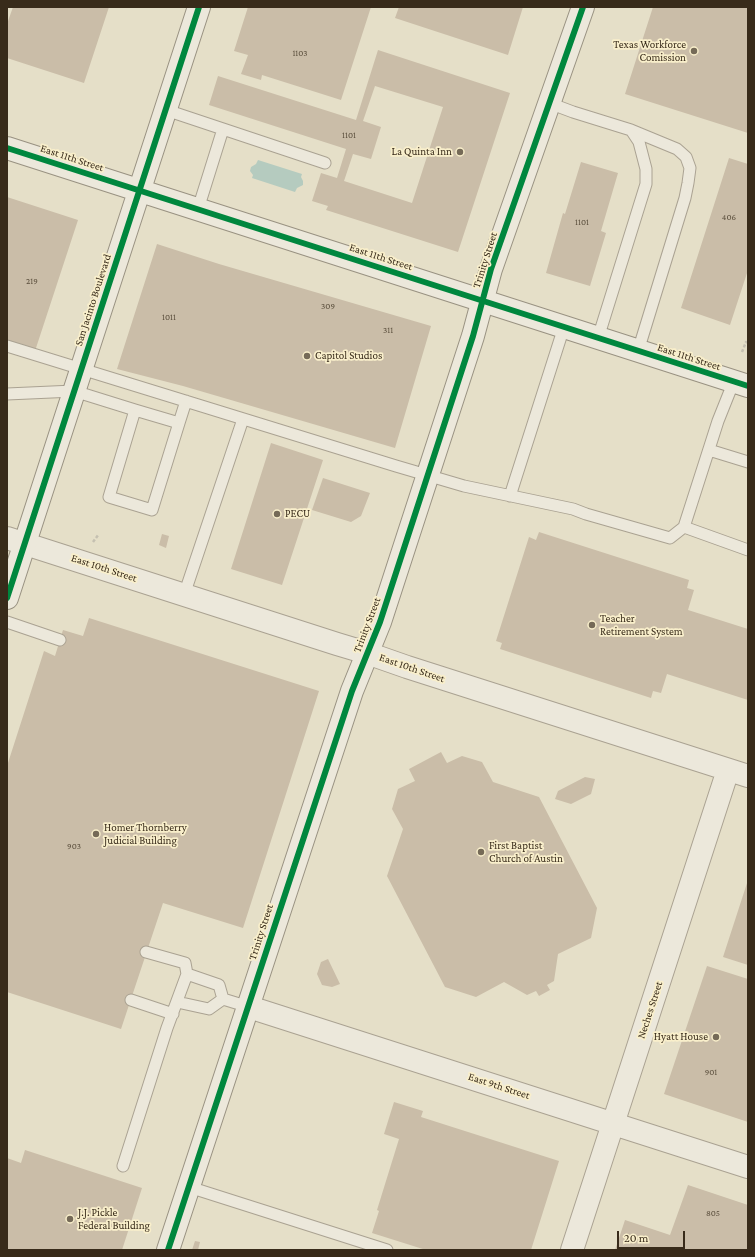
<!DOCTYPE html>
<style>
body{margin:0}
#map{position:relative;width:755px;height:1257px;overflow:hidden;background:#e5dfc8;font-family:"Crimson Pro",serif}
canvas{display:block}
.frame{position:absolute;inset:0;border:8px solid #382b1a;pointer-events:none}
.scale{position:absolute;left:617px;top:1231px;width:68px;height:18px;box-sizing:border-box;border:2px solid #382b1a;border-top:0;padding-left:5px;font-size:12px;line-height:14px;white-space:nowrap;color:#382b1a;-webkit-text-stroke:3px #f9efcb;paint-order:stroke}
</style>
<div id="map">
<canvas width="755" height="1257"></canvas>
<div class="frame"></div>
<div class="scale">20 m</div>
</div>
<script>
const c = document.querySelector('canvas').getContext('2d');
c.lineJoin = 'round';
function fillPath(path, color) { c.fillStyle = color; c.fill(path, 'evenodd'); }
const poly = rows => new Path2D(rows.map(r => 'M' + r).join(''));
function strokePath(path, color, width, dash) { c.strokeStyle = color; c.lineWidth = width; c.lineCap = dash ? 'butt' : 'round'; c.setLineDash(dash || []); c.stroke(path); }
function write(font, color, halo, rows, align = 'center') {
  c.font = font + ' "Crimson Pro",serif'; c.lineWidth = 3.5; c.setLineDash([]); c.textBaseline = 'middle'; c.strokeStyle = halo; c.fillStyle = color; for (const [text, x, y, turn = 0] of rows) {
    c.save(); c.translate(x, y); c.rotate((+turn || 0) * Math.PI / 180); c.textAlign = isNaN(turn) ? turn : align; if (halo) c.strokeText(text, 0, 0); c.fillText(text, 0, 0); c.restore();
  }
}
fillPath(poly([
 [258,160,302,174,301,177,303,181,303,185,297,188,295,192,252,178,253,175,250,171,251,167,256,164]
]), '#b5cbbf');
fillPath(poly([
 [13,7,109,7,84,83,7,58,7,24],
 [248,7,371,7,341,100,262,75,261,80,241,74,248,55,234,51],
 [399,7,523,7,508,55,395,18],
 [653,7,748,7,748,133,625,94],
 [378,50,510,93,458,252,326,210,328,206,312,201,321,173,337,178,346,149,209,105,218,76,356,120],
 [375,86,443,107,412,203,344,181,353,154,371,159,381,127,363,121],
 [729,158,748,164,748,270,730,325,681,308],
 [581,162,618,173,601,231,606,233,590,286,546,273,563,213,565,214],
 [7,197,78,220,35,351,7,342],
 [157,244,219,264,431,326,395,448,183,386,117,369],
 [271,443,323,460,282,585,231,569],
 [323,478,370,493,361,516,351,522,312,510],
 [539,532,689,580,687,588,694,590,688,610,748,629,748,700,667,674,661,693,653,691,651,698,500,649,502,643,496,641,529,537,536,540],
 [162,534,169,536,166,548,159,545],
 [89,618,319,691,243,928,163,903,121,1029,7,992,7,766,44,651,55,656,63,630,83,636],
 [441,752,447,763,462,756,482,762,493,782,539,797,597,908,591,938,558,954,554,981,547,985,550,990,539,996,536,991,527,995,504,982,476,997,445,987,387,876,403,829,392,809,398,789,415,781,409,769],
 [585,777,595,779,591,794,571,804,555,799,558,791],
 [748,880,748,965,723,957],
 [328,959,340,984,332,987,322,985,317,974,321,962],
 [707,966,748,979,748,1122,664,1094],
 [394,1102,423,1111,421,1117,559,1161,531,1250,426,1250,372,1233,379,1211,377,1210,399,1139,384,1134],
 [25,1150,142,1188,122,1250,7,1250,7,1158,21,1163],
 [688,1185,748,1205,748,1250,615,1250,625,1220,670,1235],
 [195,1241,200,1242,198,1250,192,1250]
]), '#cabda8');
const service = poly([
 [549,103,573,112,631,130,639,142,646,169,646,184,598,338],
 [166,110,325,163],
 [631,130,677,149,686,157,690,168,688,183,685,198,638,351],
 [198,209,223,129],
 [7,346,396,466,464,486,573,509,586,514,670,538,684,527],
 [734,381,718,421,684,527,748,550],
 [7,394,74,391,135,410,179,423,152,510,109,497,135,410],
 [179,423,186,401],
 [709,450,748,462],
 [510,496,564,327],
 [184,595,243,419],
 [7,622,60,640],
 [146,952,185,963,187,974],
 [131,1000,173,1014],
 [177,1002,209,1009,223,999],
 [123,1166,167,1028,187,974,219,985,223,999,249,1007],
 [189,1187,387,1250]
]);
const minor = poly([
 [7,538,337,644,367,653,407,667,748,776],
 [249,1007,748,1167],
 [572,1250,728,770]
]);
const secondary = poly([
 [7,148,748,386],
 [7,598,199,7],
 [168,1250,352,691,380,622,473,336,491,269,583,7]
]);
strokePath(service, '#aaa292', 13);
strokePath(minor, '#aaa292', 24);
strokePath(secondary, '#999282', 24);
strokePath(poly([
 [742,352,746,342,748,343],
 [93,542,99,534]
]), '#c5c0b1', 2.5, [3, 2]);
strokePath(service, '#ece8db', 11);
strokePath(minor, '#ece8db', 22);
strokePath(secondary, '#ece8db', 22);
strokePath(poly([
 [7,148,748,386],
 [7,598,199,7],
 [168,1250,352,691,380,622,473,336,491,269,583,7]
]), '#00873e', 6);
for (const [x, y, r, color] of [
 [694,51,4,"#756a57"],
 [460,152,4,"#756a57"],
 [307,356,4,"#756a57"],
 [277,514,4,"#756a57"],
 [592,625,4,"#756a57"],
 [96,834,4,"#756a57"],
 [481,852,4,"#756a57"],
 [716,1037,4,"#756a57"],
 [70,1219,4,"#756a57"]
]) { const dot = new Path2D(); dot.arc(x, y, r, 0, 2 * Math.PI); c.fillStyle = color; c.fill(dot); strokePath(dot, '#f9efcb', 1.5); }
write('9px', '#5c503e', null, [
 ["1103",300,53],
 ["1101",349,135],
 ["406",729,217],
 ["1101",582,222],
 ["219",32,281],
 ["309",328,306],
 ["1011",169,317],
 ["311",388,330],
 ["903",74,846],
 ["901",711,1072],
 ["805",713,1213]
]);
write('11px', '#382b1a', '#f9efcb', [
 ["Texas Workforce",686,45,"right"],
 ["Comission",686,58,"right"],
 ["La Quinta Inn",452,152,"right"],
 ["Capitol Studios",315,356],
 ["PECU",285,514],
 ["Teacher",600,619],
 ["Retirement System",600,632],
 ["Homer Thornberry",104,828],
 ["Judicial Building",104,841],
 ["First Baptist",489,846],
 ["Church of Austin",489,859],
 ["Hyatt House",708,1037,"right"],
 ["J.J. Pickle",78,1213],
 ["Federal Building",78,1226]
], 'left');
write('11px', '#382b1a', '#f9efcb', [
 ["East 11th Street",72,158,18],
 ["East 11th Street",381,257,18],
 ["Trinity Street",485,260,-72],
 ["San Jacinto Boulevard",93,300,-72],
 ["East 11th Street",689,357,18],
 ["East 10th Street",104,568,18],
 ["Trinity Street",367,625,-69],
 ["East 10th Street",412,668,19],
 ["Trinity Street",261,932,-72],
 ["Neches Street",650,1010,-72],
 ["East 9th Street",499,1086,18]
]);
</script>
